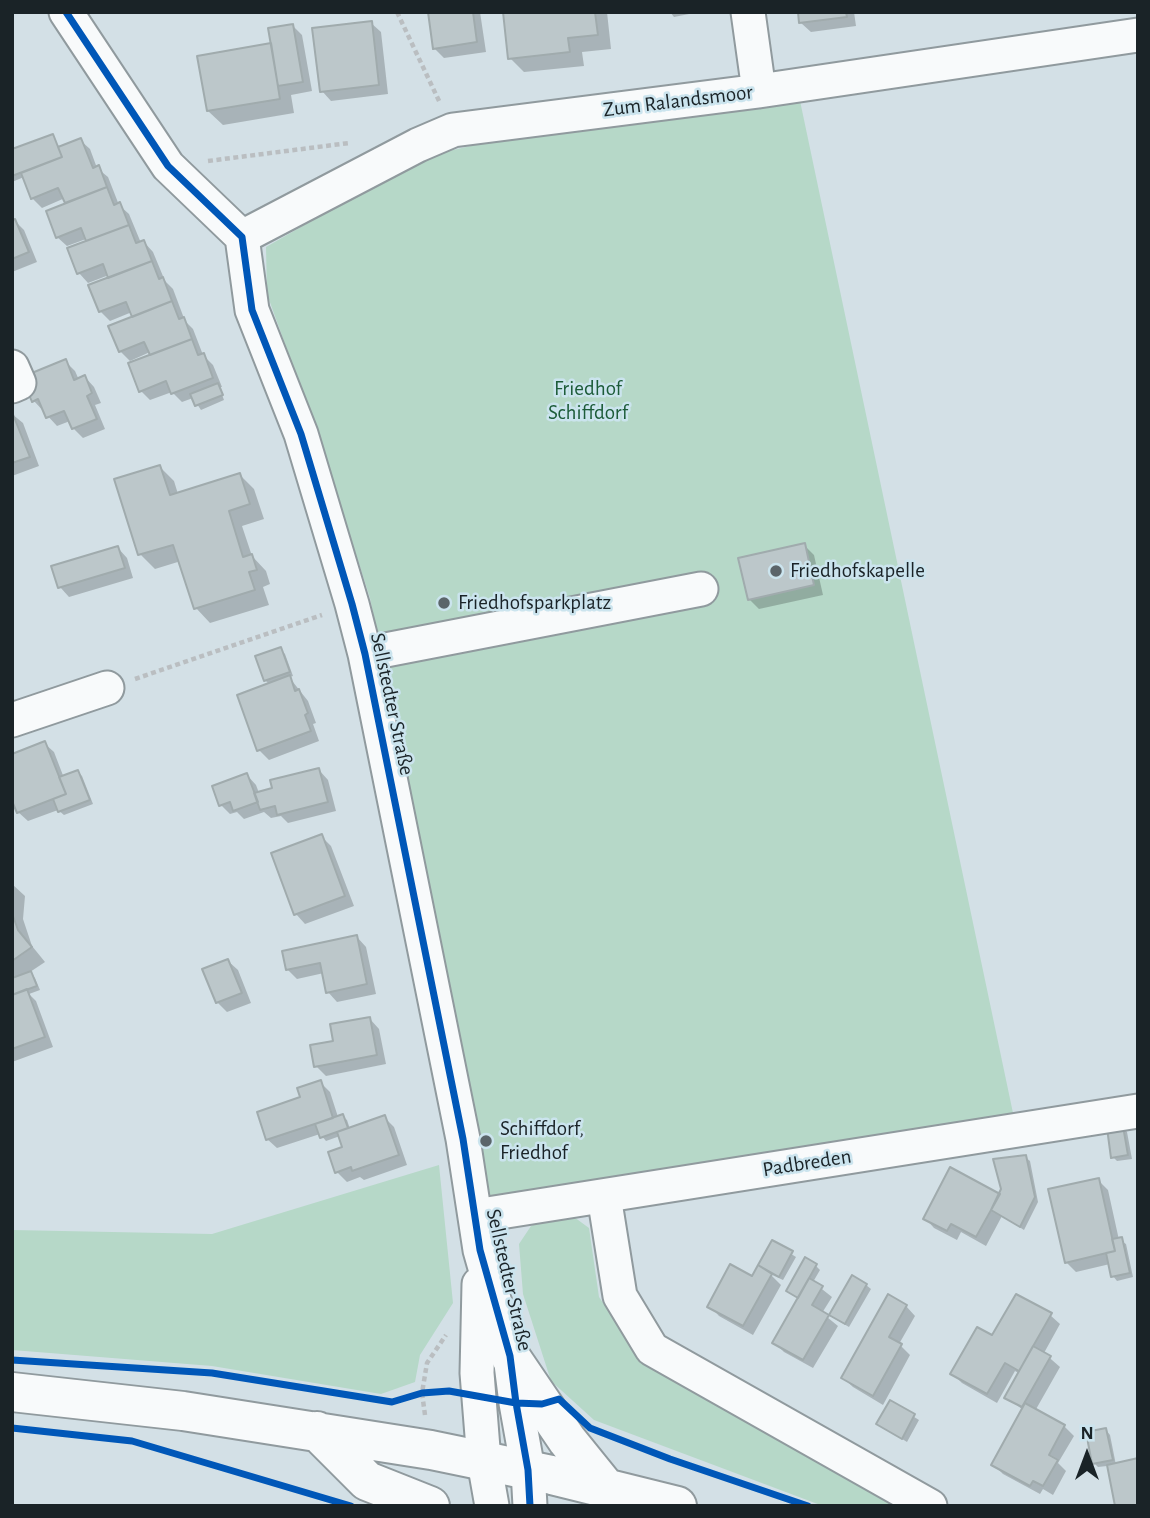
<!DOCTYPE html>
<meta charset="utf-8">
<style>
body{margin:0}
#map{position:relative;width:1150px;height:1518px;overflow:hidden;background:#d3e0e6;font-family:"Alegreya Sans",sans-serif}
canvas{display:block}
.frame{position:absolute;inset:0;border:14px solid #1a2327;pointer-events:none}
.north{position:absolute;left:1052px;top:1420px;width:70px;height:70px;-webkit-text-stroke:5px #cbe4ee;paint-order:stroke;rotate:0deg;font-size:19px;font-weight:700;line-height:28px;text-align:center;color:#1a2327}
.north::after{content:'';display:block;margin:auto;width:24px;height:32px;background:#1a2327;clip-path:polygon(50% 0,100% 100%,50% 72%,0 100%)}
</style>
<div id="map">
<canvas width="1150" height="1518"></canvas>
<div class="frame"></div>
<div class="north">N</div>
</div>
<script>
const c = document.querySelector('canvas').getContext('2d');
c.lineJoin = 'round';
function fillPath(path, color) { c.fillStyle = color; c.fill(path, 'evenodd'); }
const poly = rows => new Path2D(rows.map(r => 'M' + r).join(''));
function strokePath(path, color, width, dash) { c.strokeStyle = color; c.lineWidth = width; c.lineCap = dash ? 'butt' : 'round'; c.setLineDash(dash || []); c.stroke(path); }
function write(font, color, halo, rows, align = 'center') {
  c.font = font + ' "Alegreya Sans",sans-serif'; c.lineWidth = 5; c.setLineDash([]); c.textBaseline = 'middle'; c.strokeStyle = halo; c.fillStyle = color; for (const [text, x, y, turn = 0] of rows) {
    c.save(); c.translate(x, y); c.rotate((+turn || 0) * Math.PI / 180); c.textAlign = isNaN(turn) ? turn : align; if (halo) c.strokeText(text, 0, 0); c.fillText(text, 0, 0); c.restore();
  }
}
fillPath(poly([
 [799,96,1013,1113,491,1208,370,598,317,433,267,294,266,247,423,157,492,141],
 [439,1165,453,1303,420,1355,415,1382,381,1394,212,1366,12,1350,12,1230,212,1234],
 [549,1217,574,1217,589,1228,599,1297,642,1358,898,1506,823,1506,594,1420,551,1381,523,1294,519,1244,531,1226]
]), '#b6d8c8');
fillPath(poly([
 [429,12,480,12,486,52,444,58,434,48],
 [505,12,607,12,611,49,582,52,584,66,524,72,510,58],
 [670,12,699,12,674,17],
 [800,12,854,12,856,26,811,32,801,23],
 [371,23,381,32,388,94,331,101,322,91],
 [293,26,302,35,312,91,291,95,294,113,223,125,208,111,270,45],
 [52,136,60,148,80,140,90,149,97,168,108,177,119,205,129,214,141,243,144,242,153,252,165,281,173,289,185,321,193,329,203,355,213,365,222,387,219,387,224,400,201,410,193,398,182,402,172,392,150,400,141,391,152,356,150,352,130,361,120,351,134,318,132,312,110,321,100,311,110,279,109,275,88,283,79,273,69,249,88,242,86,239,67,246,57,237,67,204,65,198,42,208,32,198,24,177,12,182,12,151],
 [15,221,24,230,37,262,12,272,12,222],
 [65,361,75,371,79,380,85,377,94,387,101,403,95,405,105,429,83,438,73,428,70,421,57,426,34,401],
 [12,414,23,423,39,466,12,476],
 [160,467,174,481,178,494,240,475,254,489,264,519,242,526,252,556,266,571,270,584,263,587,269,605,210,623,196,608,181,561,155,569,140,554],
 [804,545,814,555,823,595,759,609,749,599],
 [118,548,127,558,133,578,69,597,60,587],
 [280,649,285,654,293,676,289,677,308,701,316,723,313,724,319,741,269,760,259,750,270,685,265,680],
 [44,743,54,752,64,778,78,772,82,776,93,804,64,815,58,810,28,821,18,812],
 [319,770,328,780,336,811,288,823,281,816,271,818,264,812,244,819,237,812,230,814,221,805,247,775,256,785,259,793],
 [321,836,331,846,354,906,305,924,296,914,273,854],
 [12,884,25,896,23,919,32,946,45,962,30,972,35,978,40,990,29,994,36,1001,53,1047,12,1062],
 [357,937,366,947,376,994,337,1002,328,992,324,973,297,979,287,969],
 [228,961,238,970,251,1003,227,1012,217,1002],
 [370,1019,379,1029,386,1064,326,1076,316,1066,335,1042],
 [320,1082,330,1092,338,1117,342,1116,347,1120,350,1129,384,1117,394,1127,407,1165,364,1180,360,1177,347,1182,337,1172,344,1148,340,1136,326,1141,320,1134,277,1148,267,1139,303,1099],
 [1123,1127,1127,1132,1132,1159,1117,1161,1113,1157],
 [1025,1157,1030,1161,1038,1202,1024,1230,1002,1216,986,1246,961,1232,957,1240,934,1228,925,1218,1000,1196],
 [1098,1180,1108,1190,1119,1240,1126,1244,1133,1277,1117,1281,1113,1276,1110,1264,1076,1272,1066,1262],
 [772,1242,796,1257,783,1280,770,1274,781,1285,753,1335,719,1316,710,1306,753,1278],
 [816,1266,820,1270,813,1282,832,1297,822,1313,838,1326,813,1368,784,1352,775,1343,799,1299,788,1290],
 [866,1285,871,1289,849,1327,830,1316],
 [906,1306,915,1316,899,1344,910,1355,883,1405,853,1387,843,1378],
 [1050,1315,1060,1324,1044,1353,1060,1367,1035,1411,1064,1426,1074,1436,1058,1463,1066,1471,1053,1495,1043,1489,1040,1494,1003,1474,993,1464,1023,1410,1007,1397,1020,1374,1015,1371,997,1403,962,1383,953,1374,993,1338],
 [890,1402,919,1420,907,1442,878,1424],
 [1106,1430,1110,1435,1116,1465,1098,1467,1094,1463]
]), '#0003');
const building = poly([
 [428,12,473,12,477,42,433,49,428,12],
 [503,12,595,12,598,35,568,38,570,52,508,59,503,12],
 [798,12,846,12,847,17,799,23,798,12],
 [372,21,379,85,320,92,312,28,372,21],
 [293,24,303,82,278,86,268,28,293,24],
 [271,43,280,99,207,111,197,56,271,43],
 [53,134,62,157,12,176,12,149,53,134],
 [81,138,93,168,99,165,107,187,65,203,58,188,31,199,21,173,62,157,58,147,81,138],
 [107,187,114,205,120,202,129,225,86,241,81,228,56,238,46,211,107,187],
 [15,219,29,252,12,259,12,220,15,219],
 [129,225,136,243,144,240,152,261,108,278,103,264,77,274,67,248,129,225],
 [152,261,159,279,163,277,172,301,132,317,126,302,99,312,88,285,152,261],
 [172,301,179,319,184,317,192,339,150,355,144,342,119,352,108,326,172,301],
 [192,339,198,355,204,353,213,378,171,394,166,381,139,392,128,363,192,339],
 [66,359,74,380,85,375,92,393,87,396,97,419,72,429,64,411,46,418,38,399,32,402,22,377,66,359],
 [218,383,223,395,195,406,190,394,218,383],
 [12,412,30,457,12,463,12,412],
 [160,465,170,495,240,473,250,504,229,511,243,557,252,554,257,570,249,572,255,590,194,609,173,545,138,555,114,479,160,465],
 [805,543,814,585,748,600,738,558,805,543],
 [118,546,125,568,58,588,51,566,118,546],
 [281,647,290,672,264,681,255,656,281,647],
 [290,675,295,691,299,689,308,713,305,715,311,731,257,751,237,695,290,675],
 [45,741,66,794,17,813,12,801,12,754,45,741],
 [319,768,328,802,277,815,275,806,260,810,254,793,272,788,270,780,319,768],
 [78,770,90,800,58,812,53,799,66,794,59,777,78,770],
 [247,773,258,802,233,811,230,802,219,806,212,786,247,773],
 [322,834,345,896,294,915,271,853,322,834],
 [12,913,18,930,32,947,12,961,12,913],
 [357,935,367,984,326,993,320,963,286,970,282,951,357,935],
 [228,959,242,993,216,1003,202,969,228,959],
 [31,971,37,986,12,995,12,978,31,971],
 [27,989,45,1037,12,1049,12,995,27,989],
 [370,1017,377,1055,314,1067,310,1045,333,1041,330,1024,370,1017],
 [321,1080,333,1118,266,1140,257,1112,300,1097,297,1088,321,1080],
 [343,1114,348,1128,320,1138,315,1124,343,1114],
 [385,1115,399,1155,352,1171,351,1167,335,1173,328,1152,342,1147,337,1132,385,1115],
 [1123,1126,1128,1155,1111,1158,1107,1128,1123,1126],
 [1026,1155,1035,1197,1020,1227,991,1210,1001,1189,993,1159,1026,1155],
 [950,1167,1000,1194,976,1237,951,1224,947,1231,923,1219,950,1167],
 [1099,1178,1115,1251,1065,1263,1048,1189,1099,1178],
 [1122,1237,1130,1273,1111,1277,1106,1253,1115,1251,1112,1239,1122,1237],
 [772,1240,793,1251,779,1277,758,1265,772,1240],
 [805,1257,817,1264,798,1298,786,1291,805,1257],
 [730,1264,752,1276,758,1265,772,1274,743,1326,707,1307,730,1264],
 [852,1275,867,1284,845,1324,829,1315,852,1275],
 [809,1278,823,1286,812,1305,829,1315,803,1360,772,1343,809,1278],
 [888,1294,907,1305,889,1337,902,1344,873,1396,841,1378,888,1294],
 [1016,1294,1052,1313,1019,1371,1005,1363,987,1394,950,1374,977,1327,992,1335,1016,1294],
 [1033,1346,1051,1356,1022,1407,1004,1398,1033,1346],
 [890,1400,915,1414,902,1439,876,1424,890,1400],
 [1025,1403,1065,1425,1049,1455,1058,1460,1043,1486,1033,1481,1030,1486,991,1465,1025,1403],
 [1106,1428,1113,1460,1092,1464,1086,1432,1106,1428],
 [1138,1458,1138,1506,1115,1506,1107,1465,1138,1458]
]);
fillPath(building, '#bcc7ca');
strokePath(building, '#a0abad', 2);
const minor = poly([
 [66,12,168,166,242,237,252,310,301,434,352,604,365,654,463,1139,480,1250,510,1356,516,1403,528,1470,530,1506],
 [748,12,759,91],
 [242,237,418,145,453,130,759,91,1138,35],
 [12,367,19,383,12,386],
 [365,654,701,589],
 [12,720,107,688],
 [604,1196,620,1296,652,1349,930,1506],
 [475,1216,1138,1111],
 [479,1284,477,1373,484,1461,492,1506]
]);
const major = poly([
 [510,1356,567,1440,605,1487],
 [12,1392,183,1411,431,1450,552,1475,677,1506],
 [317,1431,367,1481,430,1506]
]);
strokePath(minor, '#909a9e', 37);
strokePath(major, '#909a9e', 42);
strokePath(poly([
 [397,12,440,103],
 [208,161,349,143],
 [135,679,322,615],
 [425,1415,422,1393,427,1363,446,1335]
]), '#babec1', 4.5, [5, 3.5]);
strokePath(minor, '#f8fafb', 33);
strokePath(major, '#f8fafb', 38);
strokePath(poly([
 [66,12,168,166,242,237,252,310,301,434,352,604,365,654,463,1139,480,1250,510,1356,516,1403,528,1470,530,1506],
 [12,1360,212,1373,392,1402,422,1393,449,1391,516,1403,542,1404,559,1399,590,1428,670,1459,808,1506],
 [12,1428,132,1441,351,1506]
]), '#0057b8', 7);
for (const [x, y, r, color] of [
 [776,571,7,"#5b656a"],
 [444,603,7,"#5b656a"],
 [486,1141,7,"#5b656a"]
]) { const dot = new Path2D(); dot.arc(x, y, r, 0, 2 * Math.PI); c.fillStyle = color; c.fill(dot); strokePath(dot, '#cbe4ee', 2.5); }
write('21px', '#1a2327', '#cbe4ee', [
 ["Zum Ralandsmoor",678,101,-7],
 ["Sellstedter Straße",392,704,78],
 ["Padbreden",807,1163,-9],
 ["Sellstedter Straße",509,1280,77]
]);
write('21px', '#1d5c39', '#cbe4ee', [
 ["Friedhof",588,389],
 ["Schiffdorf",588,413]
]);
write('21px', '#1a2327', '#cbe4ee', [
 ["Friedhofskapelle",790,571],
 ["Friedhofsparkplatz",458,603],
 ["Schiffdorf,",500,1129],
 ["Friedhof",500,1153]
], 'left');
</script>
